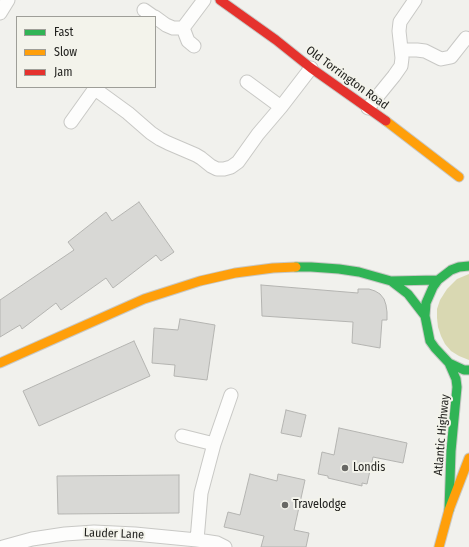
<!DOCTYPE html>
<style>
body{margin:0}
#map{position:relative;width:469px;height:547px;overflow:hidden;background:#f1f1ed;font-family:"Fira Sans Condensed",sans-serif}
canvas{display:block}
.legend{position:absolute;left:16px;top:16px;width:140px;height:72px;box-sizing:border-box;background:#f3f3eb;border:1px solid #9e9e98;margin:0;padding:5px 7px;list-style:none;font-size:12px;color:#1f1f1c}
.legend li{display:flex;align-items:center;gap:8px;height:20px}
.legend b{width:20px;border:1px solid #9e9e98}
</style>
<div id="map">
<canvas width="469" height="547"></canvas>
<ul class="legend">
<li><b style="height:5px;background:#30b455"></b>Fast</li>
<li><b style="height:5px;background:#ff9f0a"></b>Slow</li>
<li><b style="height:5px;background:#e5322d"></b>Jam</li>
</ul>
</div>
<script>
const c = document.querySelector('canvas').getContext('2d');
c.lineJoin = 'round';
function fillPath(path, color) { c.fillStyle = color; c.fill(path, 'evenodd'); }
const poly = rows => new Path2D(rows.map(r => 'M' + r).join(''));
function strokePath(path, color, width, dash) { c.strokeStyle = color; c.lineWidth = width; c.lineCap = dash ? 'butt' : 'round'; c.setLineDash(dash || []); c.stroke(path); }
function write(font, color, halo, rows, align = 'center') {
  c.font = font + ' "Fira Sans Condensed",sans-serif'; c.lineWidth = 4; c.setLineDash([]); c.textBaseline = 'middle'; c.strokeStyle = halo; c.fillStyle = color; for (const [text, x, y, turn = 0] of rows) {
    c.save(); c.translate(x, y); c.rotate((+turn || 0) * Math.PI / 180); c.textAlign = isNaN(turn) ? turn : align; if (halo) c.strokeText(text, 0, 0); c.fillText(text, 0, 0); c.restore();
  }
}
fillPath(poly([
 [469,274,469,360,459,356,451,351,445,344,441,336,438,327,437,318,437,309,440,300,447,289,457,279]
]), '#d9d8b2');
const building = poly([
 [139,202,174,252,161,261,156,255,113,288,106,278,61,310,56,303,22,329,20,325,0,337,0,300,74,250,68,242,106,212,112,221,139,202],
 [261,285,358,293,358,289,369,289,375,291,380,294,384,299,386,305,387,312,387,320,382,320,380,348,352,343,353,322,262,316,261,285],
 [180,319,215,325,207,380,174,376,175,365,152,363,154,328,178,330,180,319],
 [134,341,150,376,39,426,23,391,134,341],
 [286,410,306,415,301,437,281,433,286,410],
 [339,428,407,443,403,463,373,457,367,484,362,483,362,486,328,478,328,476,318,474,322,452,334,455,339,428],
 [250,474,277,481,278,474,305,480,294,530,309,533,306,547,261,547,264,536,224,527,228,512,240,515,250,474],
 [179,475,179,513,58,514,57,476,179,475]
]);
fillPath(building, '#d8d8d5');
strokePath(building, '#b4b4b1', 1);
const street = poly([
 [144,10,154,17],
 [0,13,8,0],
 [155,17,166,25,173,28,183,28,204,0],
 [183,28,188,41,194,46],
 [401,50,417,50,425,51,441,59,451,57,466,38],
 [247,82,281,107],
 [95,89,128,113,151,133,160,139,168,143,196,155,201,158,211,166,217,169,224,169,231,167,238,162,258,134,281,107,311,68],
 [368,108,394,76,401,66,402,58,399,31,400,22,415,0],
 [71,122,96,87],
 [182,436,214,444],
 [197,540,201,493,214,444,231,395],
 [3,547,32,539,65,534,94,532,135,534,197,540,217,543,225,547]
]);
const fast = poly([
 [469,266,459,267,451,270,438,280,433,287,426,303,425,316,430,341,435,348,449,363,464,370,469,370],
 [296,267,311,267,339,269,359,272,391,281,438,280],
 [391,281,408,294,425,316],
 [449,363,456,379,457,387,451,451,449,510]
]);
const slow = poly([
 [386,121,459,177],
 [0,363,144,299,200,281,235,273,273,268,296,267],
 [439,547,449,510,469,458]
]);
const jam = poly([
 [220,0,276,40,311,68,386,121]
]);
strokePath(street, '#c8c8c5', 15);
strokePath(fast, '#c8c8c5', 11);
strokePath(slow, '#c8c8c5', 11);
strokePath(jam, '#c8c8c5', 11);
strokePath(street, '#fdfdfc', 13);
strokePath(fast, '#30b455', 9);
strokePath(slow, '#ff9f0a', 9);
strokePath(jam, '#e5322d', 9);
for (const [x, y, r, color] of [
 [345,468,4,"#686865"],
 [285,505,4,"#686865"]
]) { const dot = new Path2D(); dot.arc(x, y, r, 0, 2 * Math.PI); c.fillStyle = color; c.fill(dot); strokePath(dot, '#f3f3eb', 1.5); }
write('12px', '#1f1f1c', '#f3f3eb', [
 ["Old Torrington Road",347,78,36],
 ["Atlantic Highway",442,435,-85],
 ["Lauder Lane",114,534,2]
]);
write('12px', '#1f1f1c', '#f3f3eb', [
 ["Londis",353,468],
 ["Travelodge",293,505]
], 'left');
</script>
